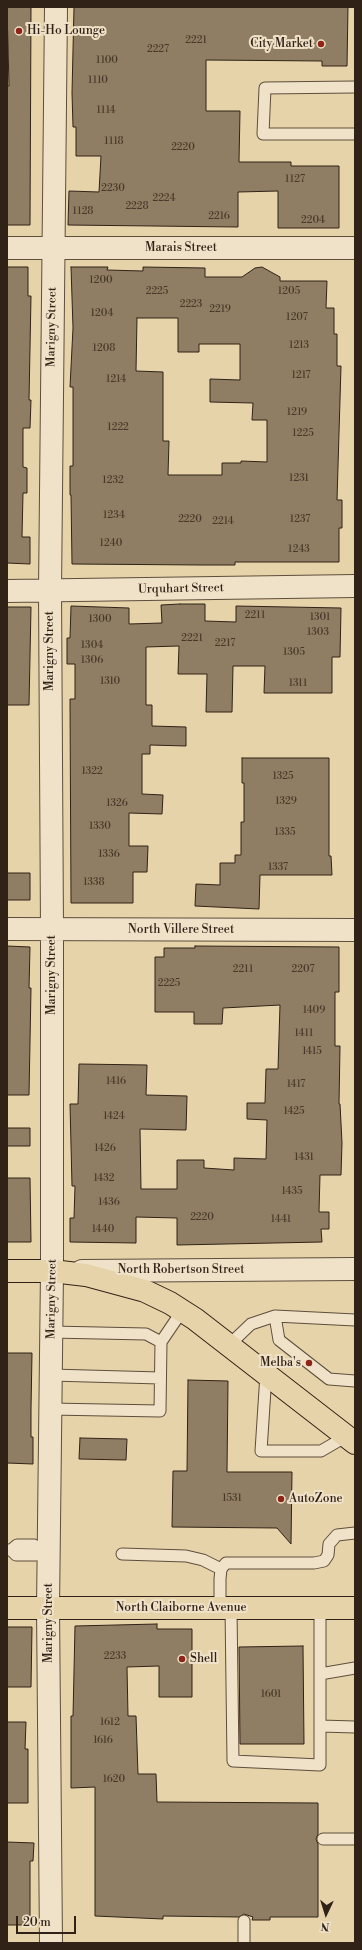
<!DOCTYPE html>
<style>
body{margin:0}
#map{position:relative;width:362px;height:1950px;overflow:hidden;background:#e6d3aa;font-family:"Libre Bodoni",serif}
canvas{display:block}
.frame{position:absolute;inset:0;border:8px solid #312217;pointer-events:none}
.north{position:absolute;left:306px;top:1894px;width:40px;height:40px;-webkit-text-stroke:3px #efe2c8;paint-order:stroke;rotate:184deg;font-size:11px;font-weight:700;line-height:16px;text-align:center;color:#312217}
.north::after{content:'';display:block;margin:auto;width:14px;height:18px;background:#312217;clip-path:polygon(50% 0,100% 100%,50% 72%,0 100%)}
.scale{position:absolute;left:16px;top:1916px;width:60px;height:18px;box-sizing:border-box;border:2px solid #312217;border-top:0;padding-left:5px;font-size:12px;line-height:14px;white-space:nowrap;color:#312217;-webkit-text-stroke:3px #efe2c8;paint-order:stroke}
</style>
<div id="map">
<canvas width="362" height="1950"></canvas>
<div class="frame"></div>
<div class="north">N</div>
<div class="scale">20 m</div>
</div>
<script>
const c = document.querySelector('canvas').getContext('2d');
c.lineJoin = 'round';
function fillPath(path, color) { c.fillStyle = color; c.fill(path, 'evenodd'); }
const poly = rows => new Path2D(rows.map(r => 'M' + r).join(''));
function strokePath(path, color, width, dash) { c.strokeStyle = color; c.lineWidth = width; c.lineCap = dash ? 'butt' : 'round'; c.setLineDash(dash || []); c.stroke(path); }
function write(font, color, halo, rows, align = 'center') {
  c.font = font + ' "Libre Bodoni",serif'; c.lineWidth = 4; c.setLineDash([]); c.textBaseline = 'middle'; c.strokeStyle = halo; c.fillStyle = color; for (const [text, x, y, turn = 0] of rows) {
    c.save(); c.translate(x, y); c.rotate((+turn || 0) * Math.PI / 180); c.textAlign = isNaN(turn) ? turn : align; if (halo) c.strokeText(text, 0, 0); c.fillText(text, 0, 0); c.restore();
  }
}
const building = poly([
 [7,7,31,7,30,225,7,225,7,86,9,86,7,7],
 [74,7,348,7,347,66,322,66,322,61,206,60,206,111,240,111,239,162,291,162,291,166,339,166,339,228,278,228,278,191,238,192,238,227,68,225,69,191,99,192,101,156,76,156,76,127,73,127,72,93,74,7],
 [7,267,28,267,28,296,31,296,29,400,31,400,30,428,23,428,23,467,27,468,27,493,23,493,22,537,30,537,30,564,7,563,7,267],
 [71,267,108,267,107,270,143,271,143,267,205,268,205,277,242,277,255,268,262,267,280,277,280,281,327,281,326,308,334,308,334,334,337,334,337,366,341,366,337,500,342,500,342,528,339,528,339,562,235,562,235,565,202,565,72,564,71,495,70,495,70,466,73,466,73,387,70,387,73,328,71,267],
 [137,318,178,318,178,352,199,352,199,344,240,344,240,380,210,379,210,402,253,403,252,420,267,420,267,462,241,461,241,463,222,463,222,475,168,475,169,441,163,441,163,372,136,371,137,318],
 [180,604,205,604,205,621,236,622,236,606,341,608,340,657,332,657,332,693,264,693,265,666,233,666,232,712,206,712,207,674,178,674,179,646,146,647,146,705,152,705,152,726,186,727,186,746,150,745,150,754,142,754,142,794,163,795,162,814,129,813,129,846,148,846,147,872,133,872,133,903,71,903,70,699,75,699,75,664,67,664,67,638,70,638,71,606,129,608,129,624,162,623,161,605,180,604],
 [7,607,31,607,29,705,7,705,7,607],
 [242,758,329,758,329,856,331,856,332,875,260,875,259,909,195,906,196,884,220,885,220,863,235,863,235,855,241,855,241,822,244,822,244,783,242,783,242,758],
 [7,873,30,873,30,900,7,900,7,873],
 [7,946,30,947,29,988,31,988,29,1095,7,1095,7,946],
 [195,946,339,947,339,992,335,992,335,1046,340,1046,339,1104,340,1104,342,1143,341,1175,320,1175,319,1212,329,1212,329,1229,321,1229,322,1242,177,1245,177,1218,136,1217,136,1243,70,1242,70,1218,74,1218,75,1186,72,1186,70,1104,78,1104,79,1064,147,1065,146,1095,187,1096,186,1130,140,1129,141,1189,177,1189,177,1160,204,1160,204,1168,234,1170,234,1158,266,1159,267,1120,247,1119,247,1103,265,1103,266,1069,278,1069,280,1005,223,1008,222,1024,194,1024,194,1012,155,1012,155,957,164,957,164,948,195,948,195,946],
 [7,1128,30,1128,30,1146,7,1146,7,1128],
 [7,1178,30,1178,31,1242,7,1242,7,1178],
 [7,1353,32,1353,31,1409,31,1437,33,1437,33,1464,7,1463,7,1353],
 [188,1380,228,1381,227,1472,292,1472,291,1544,277,1528,172,1527,173,1471,187,1471,188,1380],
 [80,1438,127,1439,126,1460,79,1459,80,1438],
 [157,1624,157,1629,192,1629,192,1697,159,1697,159,1666,127,1667,128,1716,136,1716,138,1774,156,1774,157,1802,318,1803,318,1834,316,1839,318,1844,318,1917,270,1917,270,1920,252,1920,253,1917,244,1914,239,1917,163,1916,163,1919,95,1916,95,1787,71,1788,71,1716,73,1716,75,1626,157,1624],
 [7,1627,32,1627,31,1687,7,1687,7,1627],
 [303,1646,304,1744,240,1744,239,1647,303,1646],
 [7,1722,26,1722,25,1749,28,1749,28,1803,7,1803,7,1722],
 [7,1842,34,1843,33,1861,30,1861,30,1925,7,1925,7,1842]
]);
fillPath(building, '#8f7e63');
strokePath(building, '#312217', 1);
const lane = poly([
 [355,87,265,88,263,134,355,134],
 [275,1316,279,1340,329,1379,355,1381],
 [51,1332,146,1334,161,1342],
 [229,1345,251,1324,275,1316,355,1320],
 [266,1374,261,1451,321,1451,345,1437],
 [51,1375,160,1378],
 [50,1409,160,1411,161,1342,182,1311],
 [7,1550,11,1550,17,1545,34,1545,41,1550,49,1549],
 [11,1550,16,1555,36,1555,41,1550],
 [122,1554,186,1556,203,1560,221,1569],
 [220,1608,220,1579,221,1569,226,1563,314,1563,324,1561,328,1555,329,1544,337,1535,355,1533],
 [231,1608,233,1761,320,1765,320,1608],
 [320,1674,355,1668],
 [320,1726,355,1727],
 [323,1839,355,1839],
 [244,1943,244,1921]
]);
const street = poly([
 [7,248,355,248],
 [7,591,355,586],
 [7,929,355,930],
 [82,1271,355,1269],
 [51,1943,48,1608,52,1271,52,929,50,590,56,7]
]);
const primary = poly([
 [7,1271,52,1271,86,1275,145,1291,170,1303,195,1319,355,1443],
 [7,1608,355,1608]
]);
strokePath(lane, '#5e4e3c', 13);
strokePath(street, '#5e4e3c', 24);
strokePath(primary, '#312217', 24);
strokePath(lane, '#efe2c8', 11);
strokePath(street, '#efe2c8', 22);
strokePath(primary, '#e6d3aa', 22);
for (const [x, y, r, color] of [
 [19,31,4,"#8f2418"],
 [321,44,4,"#8f2418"],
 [309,1363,4,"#8f2418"],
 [281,1499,4,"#8f2418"],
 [182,1659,4,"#8f2418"]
]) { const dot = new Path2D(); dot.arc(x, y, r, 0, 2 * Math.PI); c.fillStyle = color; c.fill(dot); strokePath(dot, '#efe2c8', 1.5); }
write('10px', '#48392a', null, [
 ["2221",196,41],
 ["2227",158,50],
 ["1100",107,61],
 ["1110",98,81],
 ["1114",106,111],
 ["1118",114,142],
 ["2220",183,148],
 ["1127",295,180],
 ["2230",113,189],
 ["2224",164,199],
 ["2228",137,207],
 ["1128",83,212],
 ["2216",219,217],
 ["2204",313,221],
 ["1200",101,281],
 ["2225",157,292],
 ["1205",289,292],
 ["2223",191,305],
 ["2219",220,310],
 ["1204",102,314],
 ["1207",297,318],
 ["1213",299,346],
 ["1208",104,349],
 ["1217",301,376],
 ["1214",116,380],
 ["1219",297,413],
 ["1222",118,428],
 ["1225",303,434],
 ["1231",299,479],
 ["1232",113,481],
 ["1234",114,516],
 ["2220",190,520],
 ["1237",300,520],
 ["2214",223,522],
 ["1240",111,544],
 ["1243",299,550],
 ["2211",255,616],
 ["1301",320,618],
 ["1300",100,620],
 ["1303",318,633],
 ["2221",192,639],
 ["2217",225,644],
 ["1304",92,646],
 ["1305",294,653],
 ["1306",92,661],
 ["1310",110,682],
 ["1311",298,684],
 ["1322",92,772],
 ["1325",283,777],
 ["1329",286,802],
 ["1326",117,804],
 ["1330",100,827],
 ["1335",285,833],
 ["1336",109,855],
 ["1337",278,868],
 ["1338",94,883],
 ["2211",243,970],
 ["2207",303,970],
 ["2225",169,984],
 ["1409",314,1011],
 ["1411",304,1034],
 ["1415",312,1052],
 ["1416",116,1082],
 ["1417",296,1085],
 ["1425",294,1112],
 ["1424",114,1117],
 ["1426",105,1149],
 ["1431",304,1158],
 ["1432",104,1179],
 ["1435",292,1192],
 ["1436",109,1203],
 ["2220",202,1218],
 ["1441",281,1220],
 ["1440",103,1230],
 ["1531",232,1499],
 ["2233",115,1657],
 ["1601",271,1695],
 ["1612",110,1723],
 ["1616",103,1741],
 ["1620",114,1780]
]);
write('12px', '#312217', '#efe2c8', [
 ["Hi-Ho Lounge",27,31],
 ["City Market",313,44,"right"],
 ["Melba's",301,1363,"right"],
 ["AutoZone",289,1499],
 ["Shell",190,1659]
], 'left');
write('12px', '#312217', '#efe2c8', [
 ["Marais Street",181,248],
 ["Marigny Street",52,327,-89],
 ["Urquhart Street",181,589,-1],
 ["Marigny Street",50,651,-90],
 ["North Villere Street",181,930],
 ["Marigny Street",52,975,-90],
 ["North Robertson Street",181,1270],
 ["Marigny Street",52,1299,-89],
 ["North Claiborne Avenue",181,1608],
 ["Marigny Street",49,1623,-90]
]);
</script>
